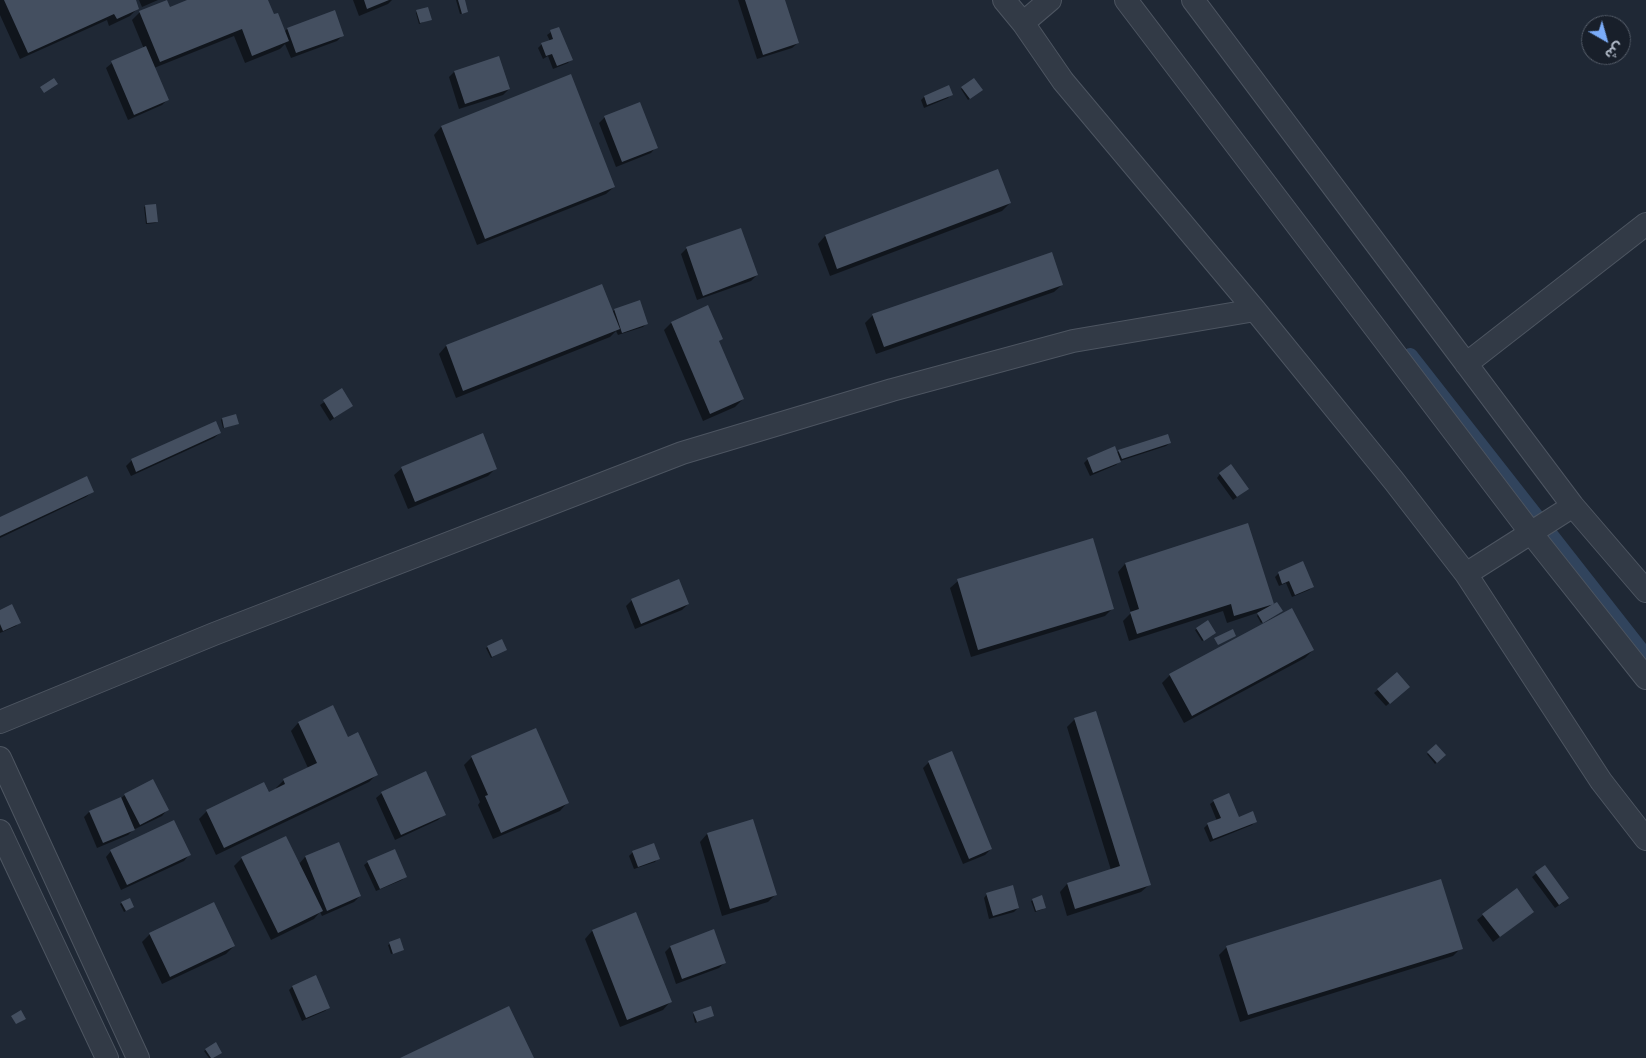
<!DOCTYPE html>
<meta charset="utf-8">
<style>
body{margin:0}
#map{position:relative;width:1646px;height:1058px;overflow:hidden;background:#1f2835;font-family:Poppins,"Noto Sans Arabic",sans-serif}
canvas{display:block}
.north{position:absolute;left:1581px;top:15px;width:50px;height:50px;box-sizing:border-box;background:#181f2a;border:1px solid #535b67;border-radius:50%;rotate:142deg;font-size:14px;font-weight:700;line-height:20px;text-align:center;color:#acb5c3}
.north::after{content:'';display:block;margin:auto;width:18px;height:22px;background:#7bacf9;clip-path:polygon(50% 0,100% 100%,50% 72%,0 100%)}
</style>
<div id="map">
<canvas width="1646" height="1058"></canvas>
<div class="north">ش</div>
</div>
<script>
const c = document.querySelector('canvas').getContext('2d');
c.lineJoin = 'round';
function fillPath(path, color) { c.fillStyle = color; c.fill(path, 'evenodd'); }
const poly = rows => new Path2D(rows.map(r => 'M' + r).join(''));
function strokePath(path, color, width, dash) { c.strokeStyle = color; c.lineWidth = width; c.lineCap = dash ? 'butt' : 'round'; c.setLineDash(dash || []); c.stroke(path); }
fillPath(poly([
 [0,0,134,0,138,8,130,16,109,26,107,20,20,59,0,15],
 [139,0,158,0,142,7],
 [190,0,267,0,273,16,284,32,287,29,343,35,337,41,291,58,285,44,280,49,245,63,234,36,154,68,168,99,162,105,128,120,106,68,112,63,144,49,132,20,140,12,169,8],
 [353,0,392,0,388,4,359,16],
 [456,0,463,0,467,12,465,13,460,14],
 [738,0,784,0,798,43,792,48,757,59],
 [417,11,430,19,419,24,416,13],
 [551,32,571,59,568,63,553,69,548,56,543,59,538,48,542,44,550,41,547,35],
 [454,72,509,89,503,95,459,109,449,77],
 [571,76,614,187,606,194,477,245,434,135,441,127],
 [948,87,951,94,948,98,924,108,921,100,924,97],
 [962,88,980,91,968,100,961,89],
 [605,117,656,147,651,153,616,167,599,123],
 [997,171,1010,203,1002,211,830,276,818,244,825,236],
 [146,206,157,222,155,223,146,224,144,207],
 [740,229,757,275,751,281,697,300,681,254,686,249],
 [1062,285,1054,292,876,354,865,323,873,315],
 [601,286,612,313,614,310,639,302,647,323,643,327,618,335,616,331,610,337,456,398,439,354,446,346],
 [671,323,721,339,718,342,743,399,735,407,703,421,664,330],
 [342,390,352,406,330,421,320,405],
 [222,419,237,424,223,428,221,420],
 [220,433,214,438,131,476,126,466,132,460],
 [1170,443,1166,446,1120,461,1116,465,1090,476,1084,463,1088,459,1116,453,1119,451],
 [402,468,496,468,488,476,408,509,394,475],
 [1220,474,1244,492,1233,500,1217,478],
 [92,492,86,497,0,538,0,518],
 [1247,525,1272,603,1268,608,1280,612,1261,623,1257,616,1260,612,1227,623,1223,611,1129,641,1123,621,1131,613,1118,572,1125,564],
 [1302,563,1312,587,1309,590,1292,597,1286,583,1279,586,1275,577,1278,574],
 [958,581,1113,608,1105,616,971,657,950,588],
 [632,600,688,604,682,610,635,629,626,606],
 [1292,610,1313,650,1305,658,1184,723,1162,683,1170,675],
 [0,611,19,622,16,626,0,633],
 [1197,629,1213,635,1202,641,1195,630],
 [488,647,505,650,491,658,486,648],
 [1378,690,1405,690,1386,706,1374,693],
 [332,707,347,738,376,775,369,782,216,855,199,819,207,811,268,794,277,790,276,788,284,780,308,768,291,731,298,723],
 [1075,719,1149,885,1141,892,1067,916,1060,892,1067,884,1111,870,1067,727],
 [1436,746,1444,755,1435,764,1427,754],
 [472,757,567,803,560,811,493,839,478,805,480,802,464,765],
 [929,762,991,849,985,855,963,864,923,768],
 [382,793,444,814,438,820,395,840,376,798],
 [125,795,167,810,162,816,133,830,128,835,97,848,84,817,89,812,121,798],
 [1214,801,1238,819,1256,821,1252,825,1210,842,1204,828,1208,824,1217,821,1210,804],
 [707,834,775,895,768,902,722,916,700,842],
 [338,844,360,896,354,902,322,916,320,912,314,919,271,940,234,866,242,858,299,864,305,857],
 [111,851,189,855,184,861,121,890,106,857],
 [633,852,658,858,655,862,634,869,629,856],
 [368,862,405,876,402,880,376,891,364,865],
 [1544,867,1564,902,1555,908,1532,877],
 [987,894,1018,908,1014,912,989,919,984,898],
 [1041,897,1043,909,1035,912,1031,901],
 [122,903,131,908,124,912,120,904],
 [1533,912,1493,942,1477,920,1483,915],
 [635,914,670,1002,663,1010,620,1027,585,939,592,931],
 [150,934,234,946,226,954,162,984,142,942],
 [399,940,403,950,391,954,388,945],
 [670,947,724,963,719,968,676,984,665,952],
 [1227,947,1461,948,1453,956,1240,1022,1219,955],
 [316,977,329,1007,325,1011,302,1021,289,990,292,987],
 [694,1013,713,1016,695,1023,693,1015],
 [206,1050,213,1058,209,1058,204,1051]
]), '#0007');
strokePath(poly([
 [1410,356,1646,657]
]), '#31445d', 16);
fillPath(poly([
 [4,0,136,0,139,9,117,19,114,14,28,53],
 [167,0,170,7,187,0,268,0,274,14,278,13,289,41,252,56,242,29,160,62,139,11],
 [364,0,389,0,367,9],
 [458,0,465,0,468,12,462,14],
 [745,0,785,0,799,43,763,55],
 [428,7,432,20,420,23,416,10],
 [335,10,344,36,296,53,287,28],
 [559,27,573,60,557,66,552,54,546,56,541,43,553,39,550,30],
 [146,46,169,100,134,115,111,61],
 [499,56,510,89,465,104,454,71],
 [571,74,615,187,485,239,441,126],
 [54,78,58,84,44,93,40,87],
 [974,78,983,90,970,99,961,87],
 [949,85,953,95,927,105,924,96],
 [640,102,658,148,622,162,604,116],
 [998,169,1011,203,837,269,825,235],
 [156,204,158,222,147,223,145,205],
 [741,228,758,275,703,296,686,247],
 [1052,252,1063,285,884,347,872,314],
 [602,284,620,329,463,391,446,345],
 [640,300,648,324,622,333,614,309],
 [708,305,723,339,719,341,744,399,710,414,671,322],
 [342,388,353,406,334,418,323,400],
 [236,414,239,424,224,428,222,418],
 [216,421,221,433,136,472,131,459],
 [483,433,497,469,415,502,401,467],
 [1168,434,1171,443,1122,459,1118,450],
 [1115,446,1121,462,1093,473,1087,458],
 [1231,464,1249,489,1237,497,1219,473],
 [87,476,94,492,0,536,0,517],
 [1248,523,1274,604,1234,616,1231,604,1137,634,1130,612,1139,609,1125,563],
 [1093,538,1114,609,978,650,957,579],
 [1303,561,1314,587,1295,595,1289,581,1282,584,1278,572],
 [679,579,689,604,641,624,631,599],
 [1277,602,1283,611,1263,623,1257,613],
 [12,604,21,623,3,631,0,624,0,610],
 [1292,608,1314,650,1192,716,1169,674],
 [1208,620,1216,633,1204,641,1196,628],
 [1233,629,1236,636,1218,645,1214,638],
 [502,639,507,650,492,657,487,646],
 [1397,672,1410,687,1390,704,1377,689],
 [333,705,348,737,358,732,378,775,224,848,206,810,264,782,269,792,285,784,283,779,317,763,298,722],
 [1096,711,1151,885,1075,909,1067,883,1120,866,1074,718],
 [536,728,569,803,501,833,485,796,488,795,471,756],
 [1436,744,1446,755,1437,763,1427,752],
 [952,751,992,849,969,859,928,761],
 [426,771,446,815,401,835,381,792],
 [153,779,169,810,140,825,124,794],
 [1229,793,1239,817,1253,811,1257,822,1213,839,1207,823,1221,818,1213,800],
 [121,797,135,830,103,843,89,811],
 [753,819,777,895,730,909,707,833],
 [174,820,191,855,127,885,110,850],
 [286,836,323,911,278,933,241,857],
 [339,842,361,896,327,911,305,856],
 [654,843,660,859,638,867,632,851],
 [395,849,407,877,380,889,367,861],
 [1545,865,1569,898,1559,905,1535,872],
 [1441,879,1463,949,1248,1015,1226,946],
 [1013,885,1019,908,993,916,986,893],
 [1517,888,1534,912,1500,937,1482,914],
 [1042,895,1046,908,1036,911,1032,899],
 [130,898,134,907,126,911,121,902],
 [214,902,235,946,170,977,149,933],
 [636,912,672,1002,627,1020,592,930],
 [714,929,726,963,682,979,670,946],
 [400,938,404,950,393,954,389,942],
 [316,975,330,1008,306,1018,292,986],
 [509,1006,534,1058,400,1058],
 [711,1006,714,1016,697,1022,693,1012],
 [21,1010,26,1019,16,1024,11,1016],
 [216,1042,222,1053,213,1058,211,1058,205,1049]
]), '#444f60');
const minor = poly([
 [1004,0,1023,23,1063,81,1255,310,1394,481,1466,574,1601,781,1646,839],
 [1126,0,1531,533,1646,678],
 [1193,0,1573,506,1646,591],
 [1023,23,1050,0],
 [1466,364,1646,224],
 [1466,574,1573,506],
 [0,722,214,634,682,453,892,390,1073,341,1255,310],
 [0,758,138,1058],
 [0,831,107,1058]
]);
strokePath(minor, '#4d5561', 24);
strokePath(minor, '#323a46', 22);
</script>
